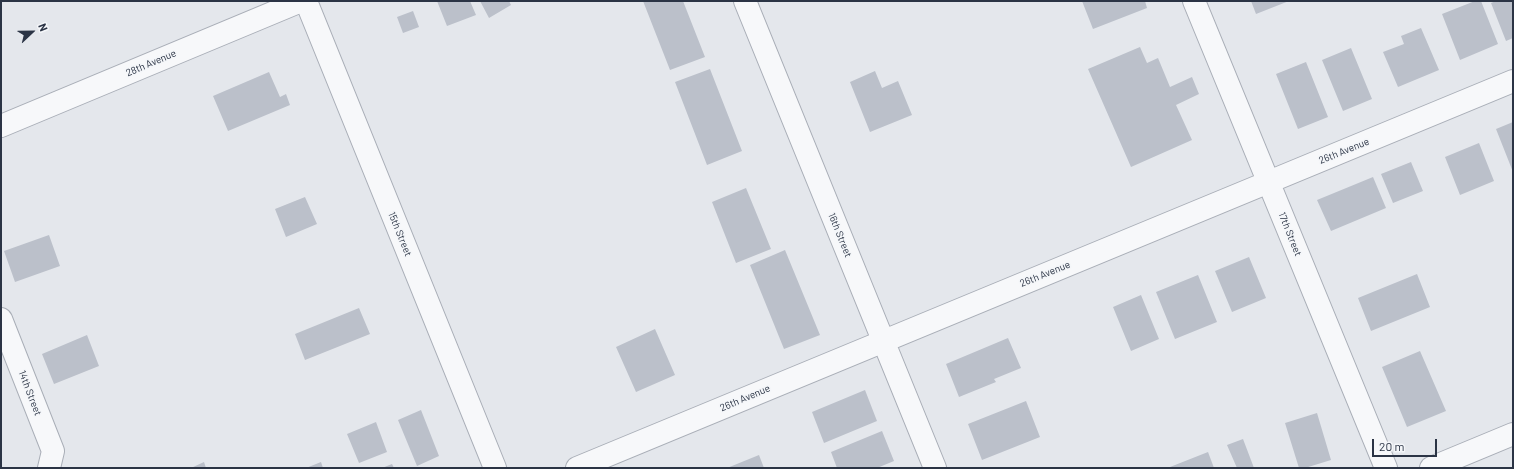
<!DOCTYPE html>
<style>
body{margin:0}
#map{position:relative;width:1514px;height:469px;overflow:hidden;background:#e4e7ec;font-family:Barlow,sans-serif}
canvas{display:block}
.frame{position:absolute;inset:0;border:2px solid #2b3445;pointer-events:none}
.north{position:absolute;left:12px;top:12px;width:40px;height:40px;-webkit-text-stroke:3px #f4f6f9;paint-order:stroke;rotate:68deg;font-size:11px;font-weight:700;line-height:16px;text-align:center;color:#2b3445}
.north::after{content:'';display:block;margin:auto;width:14px;height:18px;background:#2b3445;clip-path:polygon(50% 0,100% 100%,50% 72%,0 100%)}
.scale{position:absolute;left:1372px;top:439px;width:65px;height:18px;box-sizing:border-box;border:2px solid #2b3445;border-top:0;padding-left:5px;font-size:12px;line-height:14px;white-space:nowrap;color:#2b3445;-webkit-text-stroke:3px #f4f6f9;paint-order:stroke}
</style>
<div id="map">
<canvas width="1514" height="469"></canvas>
<div class="frame"></div>
<div class="north">N</div>
<div class="scale">20 m</div>
</div>
<script>
const c = document.querySelector('canvas').getContext('2d');
c.lineJoin = 'round';
function fillPath(path, color) { c.fillStyle = color; c.fill(path, 'evenodd'); }
const poly = rows => new Path2D(rows.map(r => 'M' + r).join(''));
function strokePath(path, color, width, dash) { c.strokeStyle = color; c.lineWidth = width; c.lineCap = dash ? 'butt' : 'round'; c.setLineDash(dash || []); c.stroke(path); }
function write(font, color, halo, rows, align = 'center') {
  c.font = font + ' Barlow,sans-serif'; c.lineWidth = 3; c.setLineDash([]); c.textBaseline = 'middle'; c.strokeStyle = halo; c.fillStyle = color; for (const [text, x, y, turn = 0] of rows) {
    c.save(); c.translate(x, y); c.rotate((+turn || 0) * Math.PI / 180); c.textAlign = isNaN(turn) ? turn : align; if (halo) c.strokeText(text, 0, 0); c.fillText(text, 0, 0); c.restore();
  }
}
fillPath(poly([
 [437,1,470,1,476,15,447,26],
 [480,1,509,1,511,5,489,18],
 [643,1,683,1,705,57,670,70],
 [1082,1,1145,1,1147,8,1093,29],
 [1251,1,1289,1,1256,14],
 [1475,1,1481,1,1498,44,1460,60,1442,14],
 [1496,1,1513,1,1513,38,1506,41,1491,3],
 [413,11,419,27,403,33,397,17],
 [1421,28,1439,70,1398,87,1383,52,1404,44,1401,36],
 [1140,47,1147,63,1158,58,1170,87,1192,77,1199,94,1176,105,1192,140,1131,167,1088,69],
 [1351,48,1372,99,1343,111,1322,60],
 [1306,62,1328,117,1298,129,1276,74],
 [710,69,742,151,707,165,675,82],
 [875,71,882,88,898,81,912,115,870,132,850,82],
 [269,72,280,97,286,94,290,105,228,131,213,96],
 [1513,122,1513,172,1496,129],
 [1479,143,1494,181,1460,195,1445,157],
 [1411,162,1423,191,1393,203,1381,174],
 [1373,177,1386,208,1331,231,1317,200],
 [746,188,771,249,736,263,712,202],
 [305,197,317,224,286,237,275,209],
 [49,235,60,266,15,282,4,251],
 [785,250,820,335,784,349,750,265],
 [1249,257,1266,298,1232,312,1215,271],
 [1417,274,1430,307,1371,331,1358,298],
 [1198,275,1217,322,1175,339,1156,292],
 [1141,295,1159,339,1131,351,1113,307],
 [359,308,370,334,305,360,295,334],
 [655,329,675,375,636,392,616,347],
 [87,335,99,366,54,384,42,354],
 [1008,338,1021,368,994,379,996,382,959,397,946,364],
 [1420,351,1446,411,1407,427,1382,367],
 [865,390,877,421,824,443,812,412],
 [1026,401,1040,437,982,460,968,424],
 [421,410,439,456,417,466,398,420],
 [1317,413,1331,460,1305,468,1299,468,1285,423],
 [376,422,387,452,359,463,347,434],
 [882,431,894,461,877,468,837,468,831,452],
 [1243,439,1254,468,1237,468,1227,445],
 [1208,452,1214,468,1171,468,1170,467],
 [759,455,764,468,727,468],
 [204,462,206,468,191,468],
 [321,462,323,468,306,468],
 [392,464,394,468,382,468]
]), '#bbc0ca');
const minor = poly([
 [306,1,495,468],
 [745,1,935,468],
 [1194,1,1386,468],
 [1,126,301,1],
 [577,468,1513,81],
 [1431,468,1513,434]
]);
const tertiary = poly([
 [1,319,53,451,49,468]
]);
strokePath(minor, '#a9aeb7', 24);
strokePath(tertiary, '#a9aeb7', 24);
strokePath(minor, '#f7f8fa', 22);
strokePath(tertiary, '#f7f8fa', 22);
write('10px', '#2b3445', '#f4f6f9', [
 ["28th Avenue",151,63,-23],
 ["26th Avenue",1344,151,-22],
 ["15th Street",400,234,68],
 ["17th Street",1290,234,68],
 ["16th Street",840,235,68],
 ["26th Avenue",1045,274,-22],
 ["14th Street",30,393,69],
 ["26th Avenue",745,398,-23]
]);
</script>
